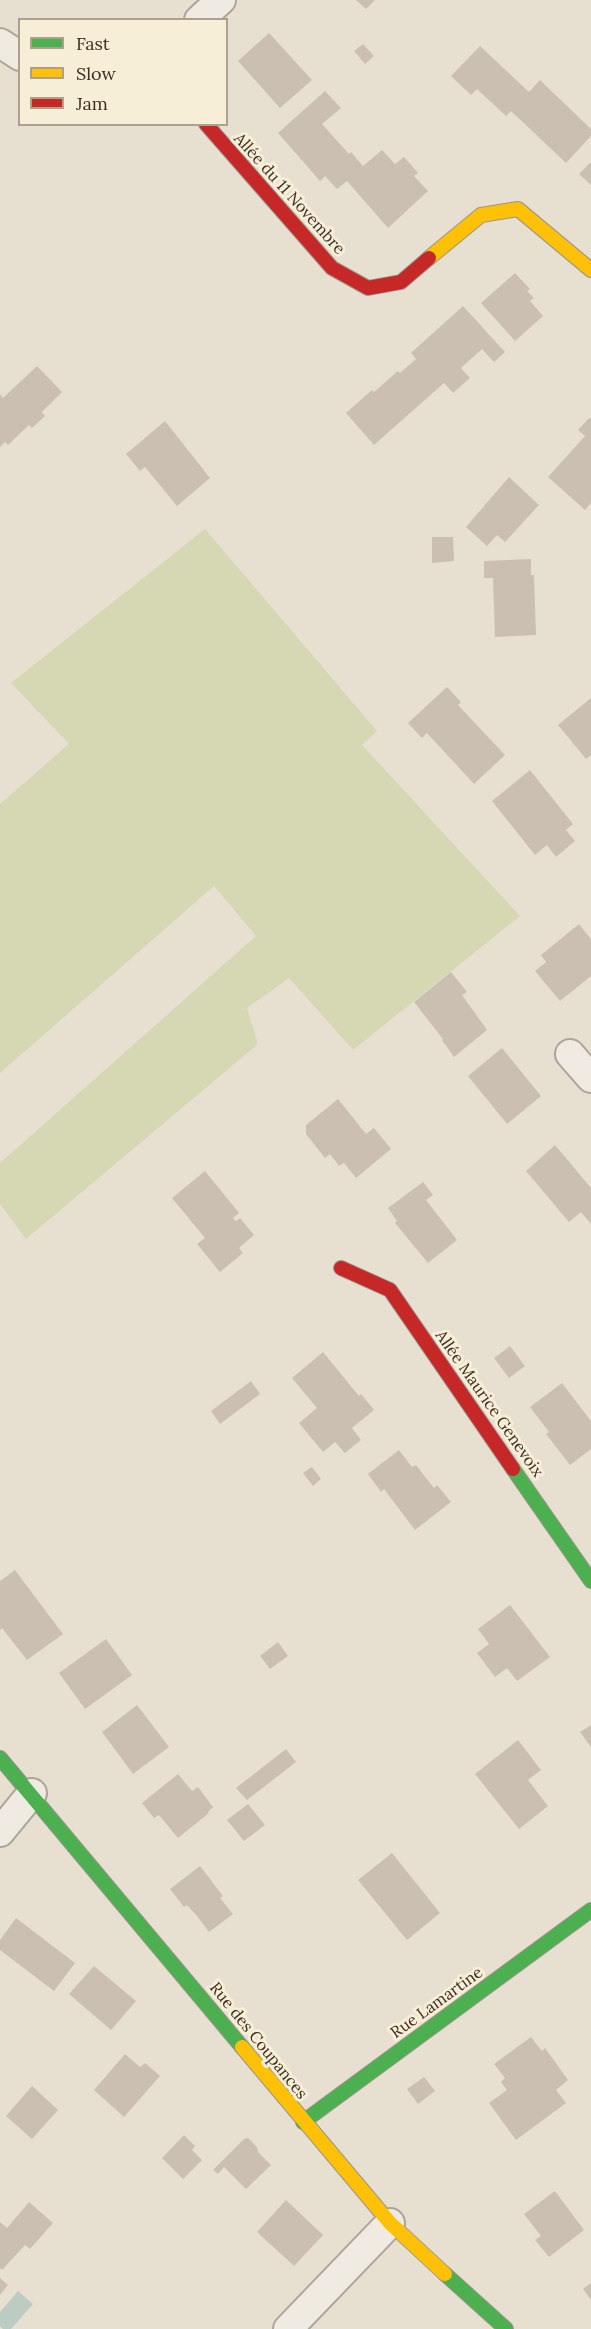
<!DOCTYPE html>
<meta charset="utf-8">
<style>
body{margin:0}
#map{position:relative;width:591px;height:2329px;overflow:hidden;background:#e7e0d1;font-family:Lora,serif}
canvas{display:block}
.legend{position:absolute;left:18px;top:18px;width:210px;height:108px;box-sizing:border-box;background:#f7eed8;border:2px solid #ada18e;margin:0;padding:8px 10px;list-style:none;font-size:18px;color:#3d2e20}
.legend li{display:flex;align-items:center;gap:12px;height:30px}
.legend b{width:30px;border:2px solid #ada18e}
</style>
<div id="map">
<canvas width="591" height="2329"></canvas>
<ul class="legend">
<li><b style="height:8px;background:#4caf50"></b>Fast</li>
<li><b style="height:8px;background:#ffc107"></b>Slow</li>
<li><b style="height:8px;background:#c62828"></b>Jam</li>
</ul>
</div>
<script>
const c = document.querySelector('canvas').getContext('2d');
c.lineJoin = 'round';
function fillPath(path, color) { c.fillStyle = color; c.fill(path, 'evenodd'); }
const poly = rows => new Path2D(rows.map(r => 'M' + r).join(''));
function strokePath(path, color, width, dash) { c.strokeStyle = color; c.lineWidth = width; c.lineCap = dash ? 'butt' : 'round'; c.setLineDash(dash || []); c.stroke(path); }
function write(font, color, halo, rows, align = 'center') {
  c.font = font + ' Lora,serif'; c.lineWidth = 6; c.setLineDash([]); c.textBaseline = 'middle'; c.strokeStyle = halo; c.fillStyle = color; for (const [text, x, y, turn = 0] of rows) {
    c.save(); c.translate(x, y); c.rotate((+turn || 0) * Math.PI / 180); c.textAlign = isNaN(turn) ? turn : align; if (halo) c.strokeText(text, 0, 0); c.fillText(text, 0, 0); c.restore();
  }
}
fillPath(poly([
 [205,529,377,731,362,745,520,916,353,1050,289,978,247,1008,258,1044,26,1239,0,1204,0,1163,256,936,214,886,0,1073,0,804,69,744,11,683]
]), '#d6d7b3');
fillPath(poly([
 [18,2291,33,2304,11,2329,3,2329,0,2326,0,2312]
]), '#bcccc2');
fillPath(poly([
 [356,0,375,0,366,9],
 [269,33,312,80,280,108,238,61],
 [363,44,374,56,365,64,354,51],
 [480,46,529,92,540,80,591,129,591,136,566,163,511,111,506,116,477,89,471,95,451,76],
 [325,91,341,108,322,124,349,154,351,152,363,166,382,150,395,164,404,157,418,173,414,176,428,191,388,228,347,181,337,189,325,176,320,181,278,133],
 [591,162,591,185,579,174],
 [515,273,530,289,527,291,534,298,530,301,543,316,515,341,481,303],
 [463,306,505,352,494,362,482,349,461,368,470,378,453,393,444,383,374,445,346,413,372,390,374,392,398,371,412,386,400,373,416,359,411,353],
 [37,366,62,392,42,412,45,416,32,428,29,425,8,445,5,442,0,447,0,394,3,398],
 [589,418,591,419,591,503,585,510,548,477,585,436,578,430],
 [165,421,210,478,177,506,145,467,140,471,126,454],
 [509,477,539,505,505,542,497,535,487,546,466,527],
 [432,537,453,537,454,561,432,563],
 [531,559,531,575,534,575,536,635,495,637,493,578,484,578,484,561],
 [447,687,461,702,458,705,505,755,474,784,427,733,422,738,408,723],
 [591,698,591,755,586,759,558,725],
 [530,770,573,824,566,830,575,841,556,857,547,845,535,855,492,801],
 [579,924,591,939,591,976,560,1001,535,971,546,962,541,955],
 [451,972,467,992,462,995,487,1030,454,1057,442,1040,443,1039,414,1002],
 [502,1048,541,1096,507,1124,468,1076],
 [338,1099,366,1134,374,1128,391,1149,356,1178,344,1163,339,1166,330,1154,325,1158,306,1134,306,1125],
 [555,1145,591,1188,591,1224,581,1212,569,1222,526,1171],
 [205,1171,239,1213,233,1218,236,1221,240,1218,254,1235,239,1248,243,1253,220,1272,197,1244,205,1238,172,1198],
 [423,1182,433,1195,426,1200,457,1240,428,1263,395,1223,397,1221,388,1208],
 [510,1346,525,1366,509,1378,494,1358],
 [323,1352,359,1396,361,1394,374,1410,352,1428,361,1440,345,1453,335,1442,323,1452,299,1423,317,1408,292,1378],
 [251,1381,260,1394,220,1424,211,1411],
 [562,1383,591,1421,591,1449,570,1465,546,1434,549,1432,530,1407],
 [399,1450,412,1467,416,1465,434,1488,437,1485,451,1502,415,1530,384,1489,381,1492,368,1474],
 [312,1467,321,1479,313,1486,303,1473],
 [15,1570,63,1634,27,1660,2,1628,0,1630,0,1581],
 [510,1605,550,1657,517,1681,507,1668,495,1677,477,1653,489,1644,478,1629],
 [106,1639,132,1675,85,1709,59,1673],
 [278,1642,288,1656,270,1669,260,1656],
 [137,1705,169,1747,133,1774,102,1732],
 [591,1725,591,1747,580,1732],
 [518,1740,541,1770,528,1780,548,1806,519,1829,475,1774],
 [286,1749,296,1762,247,1800,236,1788],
 [178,1774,192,1791,198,1787,213,1807,208,1812,209,1813,178,1838,159,1815,154,1818,142,1803],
 [248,1804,265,1825,244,1841,227,1820],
 [392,1853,440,1913,407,1940,358,1880],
 [200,1866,223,1896,220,1898,233,1914,209,1932,197,1916,187,1905,184,1907,170,1889],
 [16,1918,75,1963,54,1991,0,1950,0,1940],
 [94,1966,136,2001,111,2030,69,1994],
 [531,2037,542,2051,545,2048,568,2080,556,2090,566,2103,516,2140,489,2103,507,2090,501,2082,505,2078,494,2064],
 [125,2054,140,2067,145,2063,160,2076,124,2117,94,2090],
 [424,2077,435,2091,418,2104,407,2089],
 [32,2086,58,2110,32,2139,6,2116],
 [184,2135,195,2146,192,2150,202,2160,183,2179,162,2158],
 [248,2138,257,2147,258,2152,271,2165,246,2189,224,2167,218,2174,213,2170,244,2139],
 [555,2191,584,2230,549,2257,535,2240,541,2236,524,2214],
 [286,2200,323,2235,294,2266,257,2232],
 [29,2202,53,2223,30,2249,25,2245,2,2270,0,2268,0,2222,7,2228],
 [0,2278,8,2285,0,2295],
 [591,2283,591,2300,583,2289]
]), '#cbbfb2');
const street = poly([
 [199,20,221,0],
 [0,43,20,56],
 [570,1054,591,1078],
 [0,1832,32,1793],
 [288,2329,390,2223]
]);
const fast = poly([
 [513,1469,591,1581],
 [0,1758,242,2047],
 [303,2122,591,1910],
 [445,2274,506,2329]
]);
const slow = poly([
 [429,258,481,215,518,209,591,270],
 [242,2047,390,2223,445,2274]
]);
const jam = poly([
 [206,124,332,268,368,288,401,282,429,258],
 [341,1268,390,1290,513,1469]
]);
strokePath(street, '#ada599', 32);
strokePath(fast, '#9c958a', 16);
strokePath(slow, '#9c958a', 16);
strokePath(jam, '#9c958a', 16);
strokePath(street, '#efebe3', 28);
strokePath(fast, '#4caf50', 14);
strokePath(slow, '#ffc107', 14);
strokePath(jam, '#c62828', 14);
write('16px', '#3d2e20', '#f7eed8', [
 ["Allée du 11 Novembre",289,194,48],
 ["Allée Maurice Genevoix",489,1404,55],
 ["Rue Lamartine",437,2003,-36],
 ["Rue des Coupances",258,2041,51]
]);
</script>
